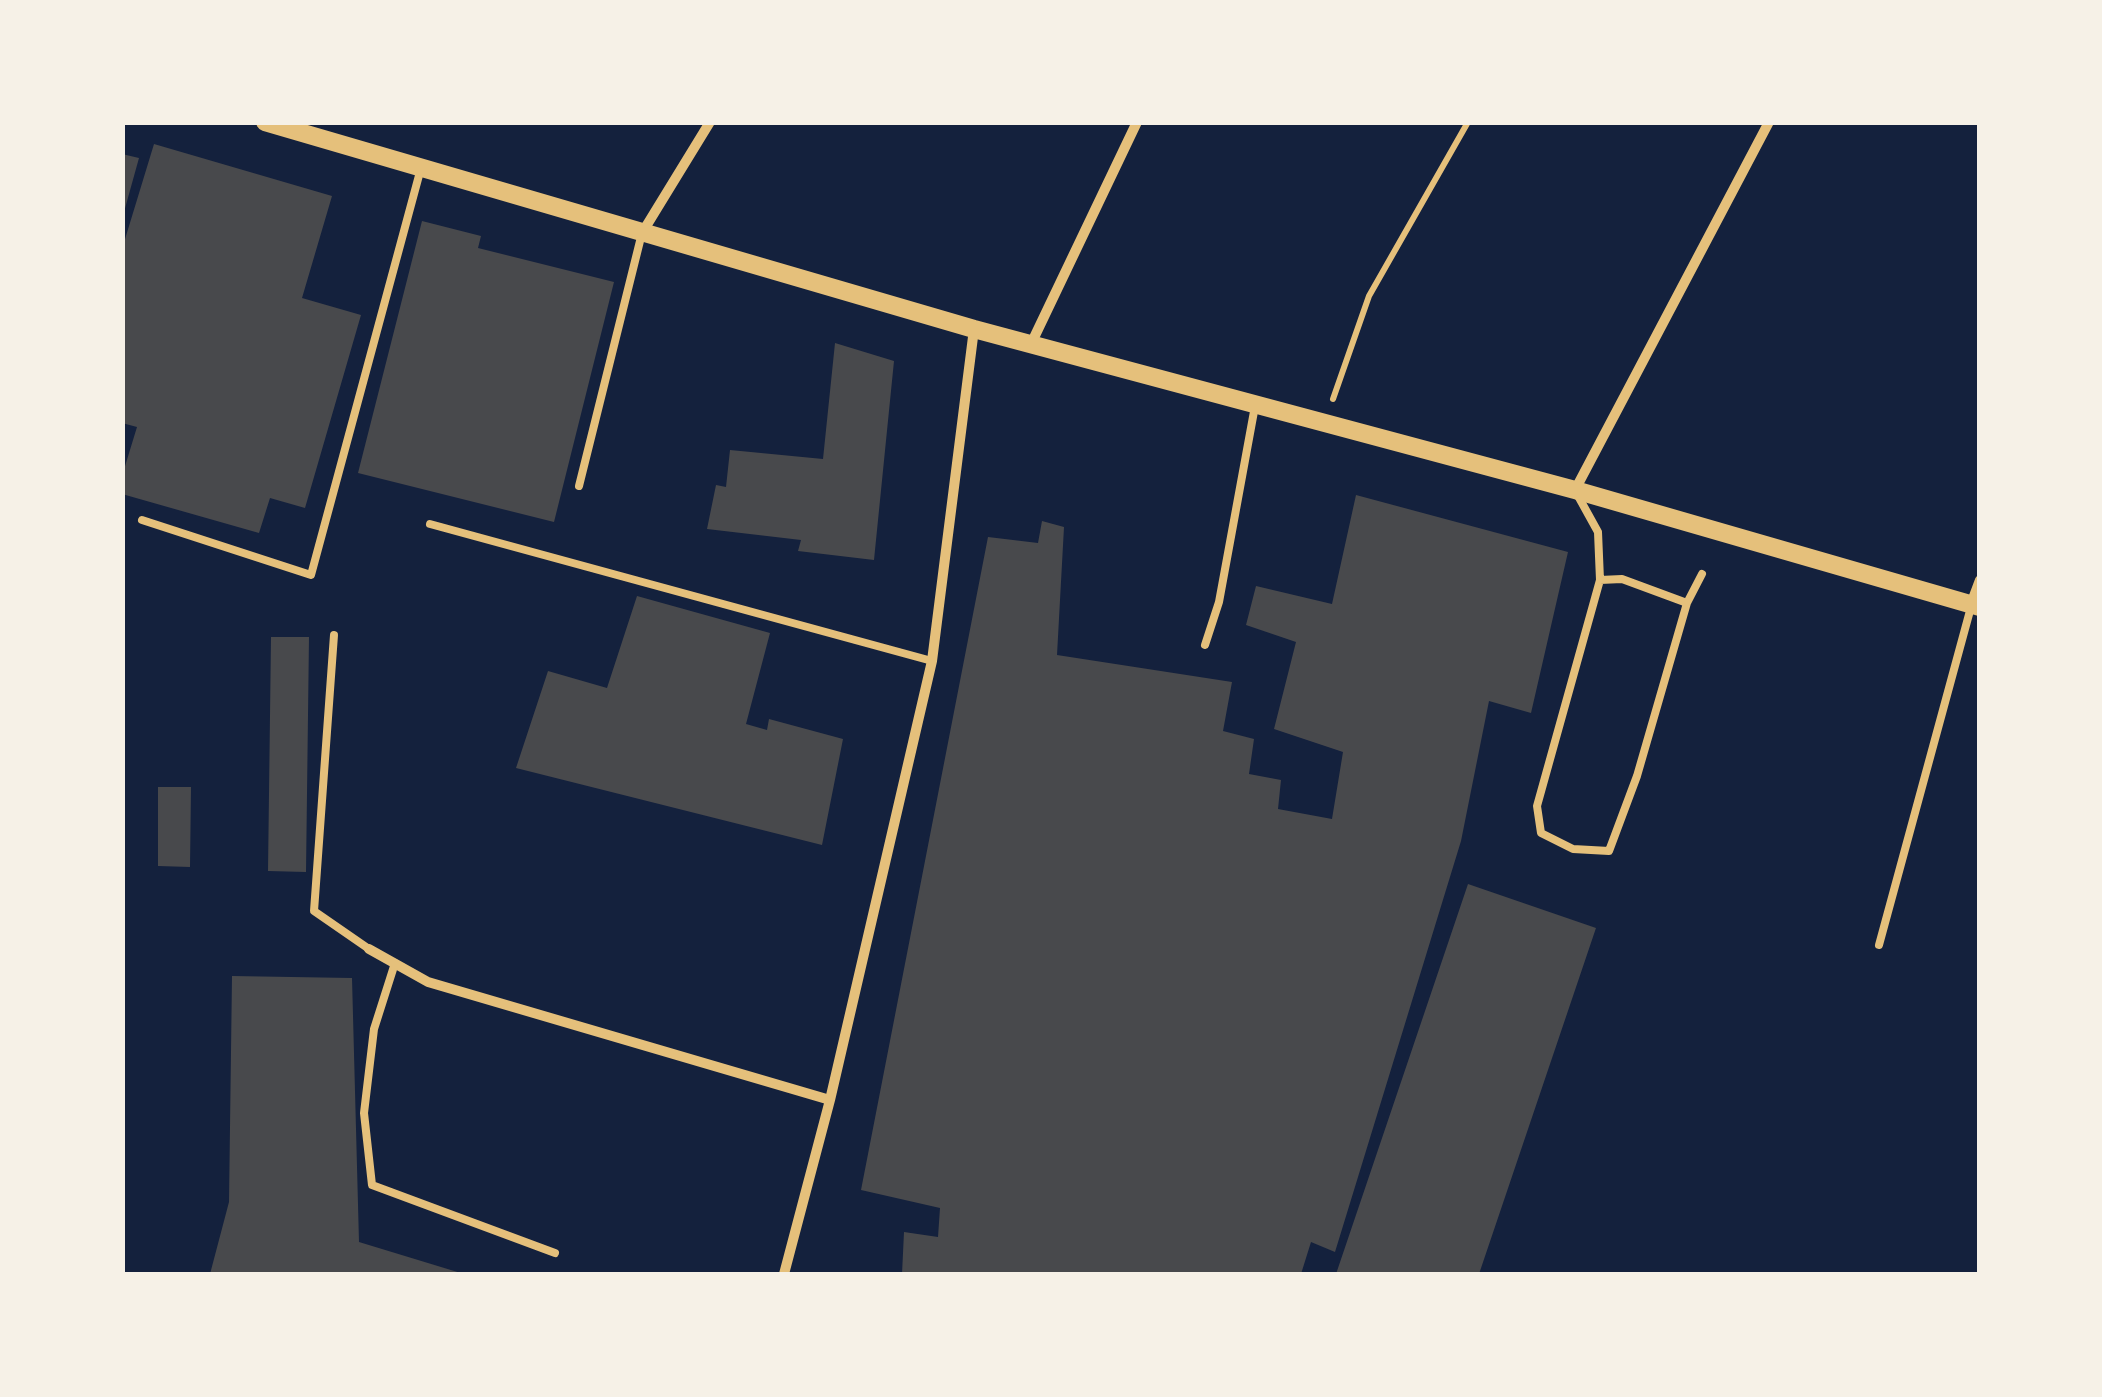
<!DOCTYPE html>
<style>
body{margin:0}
#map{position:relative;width:2102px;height:1397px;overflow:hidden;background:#14213d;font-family:Bitter,serif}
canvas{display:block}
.frame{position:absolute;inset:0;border:125px solid #f6f1e7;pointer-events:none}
</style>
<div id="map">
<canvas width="2102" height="1397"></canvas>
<div class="frame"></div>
</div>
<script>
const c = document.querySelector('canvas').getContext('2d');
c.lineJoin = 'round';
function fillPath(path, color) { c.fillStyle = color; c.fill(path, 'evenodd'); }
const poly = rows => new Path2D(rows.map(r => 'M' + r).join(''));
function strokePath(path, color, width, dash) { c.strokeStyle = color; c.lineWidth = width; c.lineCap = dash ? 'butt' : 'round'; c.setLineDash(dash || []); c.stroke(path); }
fillPath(poly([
 [154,144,332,196,302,298,361,315,305,508,270,498,259,533,122,494,122,476,137,427,122,423,122,249],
 [122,154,139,158,124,212,122,212],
 [422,221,481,236,478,248,614,282,554,522,358,473],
 [835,343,894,361,874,560,798,551,801,540,707,529,716,485,726,487,730,450,823,459],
 [1356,495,1568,552,1531,713,1489,701,1461,841,1335,1252,1311,1242,1301,1274,902,1274,904,1232,938,1237,940,1208,861,1190,988,537,1038,543,1042,521,1064,527,1057,655,1232,682,1223,731,1254,739,1249,774,1281,780,1278,809,1332,819,1343,752,1274,729,1296,642,1246,625,1256,586,1332,604],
 [637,596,770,633,746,724,767,730,769,719,843,739,822,845,516,768,548,671,607,688],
 [271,637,309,637,306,872,268,871],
 [158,787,191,787,190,867,158,866],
 [1468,884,1596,928,1479,1274,1336,1274],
 [232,976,352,978,359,1242,464,1274,210,1274,229,1202]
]), '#48494c');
strokePath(poly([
 [1333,399,1369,296,1468,122]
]), '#e5c07b', 6);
strokePath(poly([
 [579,486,642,233],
 [1577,494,1598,532,1600,580,1537,806,1541,833,1573,849,1609,851,1637,776,1687,603,1622,579,1600,580],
 [142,520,311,575,421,168],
 [430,524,932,661],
 [1687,603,1702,574],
 [334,635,314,911,369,949],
 [1205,645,1219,602,1255,406],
 [1879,945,1971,607],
 [395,963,374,1029,364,1113,372,1185,555,1253]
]), '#e5c07b', 8);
strokePath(poly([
 [642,233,710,122],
 [1031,344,1137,122],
 [1575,490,1769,122],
 [1971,604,1980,580],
 [369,949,428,982,830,1100],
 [784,1274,830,1100,932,661,974,329]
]), '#e5c07b', 10);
strokePath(poly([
 [265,122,974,329,1575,490,1980,607]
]), '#e5c07b', 18);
</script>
